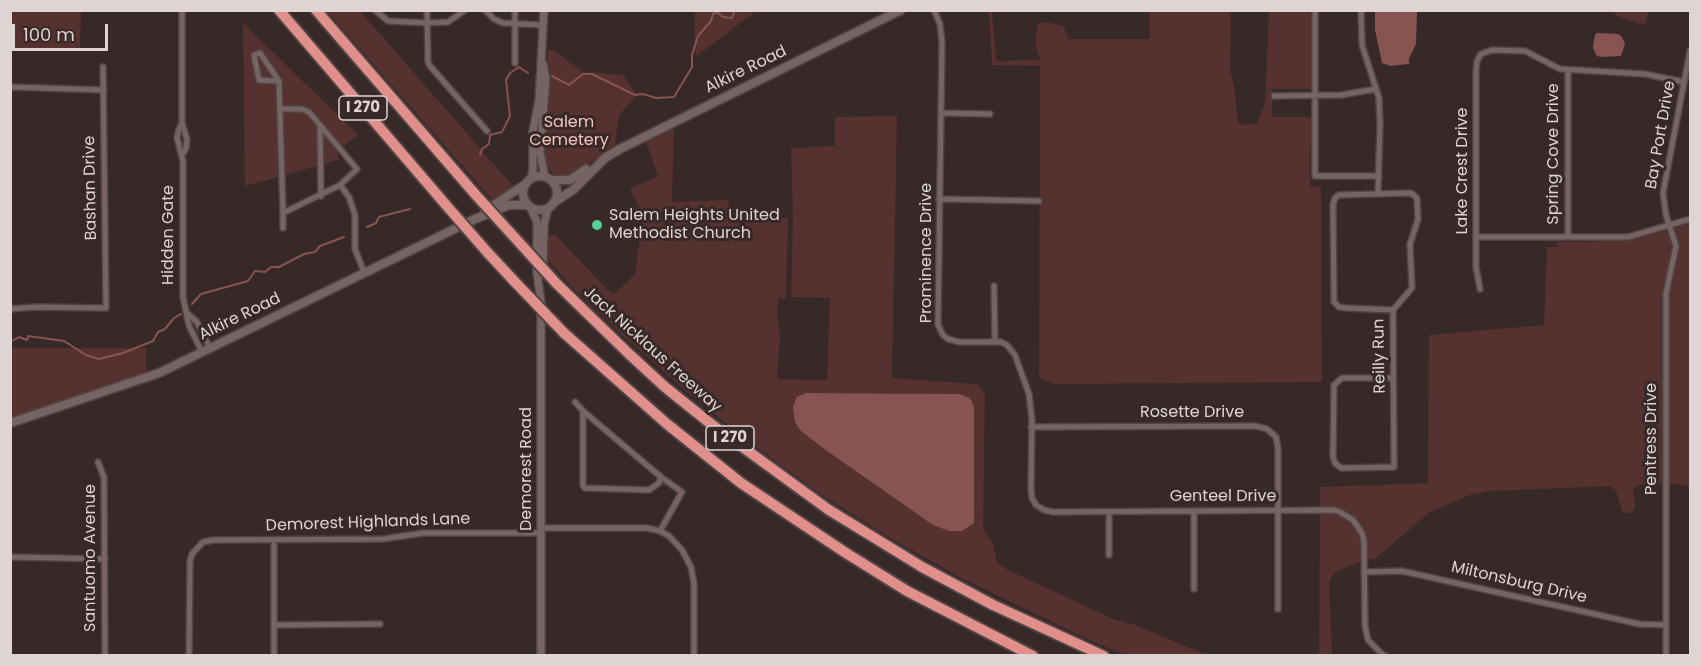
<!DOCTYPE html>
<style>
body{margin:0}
#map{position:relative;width:1701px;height:666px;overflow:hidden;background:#372928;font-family:Poppins,sans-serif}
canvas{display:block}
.frame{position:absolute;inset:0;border:12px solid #ded4d4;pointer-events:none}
.scale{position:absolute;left:12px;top:24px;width:96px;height:27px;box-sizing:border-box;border:3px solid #ded4d4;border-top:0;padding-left:8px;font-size:18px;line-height:21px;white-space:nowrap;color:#ded4d4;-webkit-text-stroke:4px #372928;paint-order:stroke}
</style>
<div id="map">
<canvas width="1701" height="666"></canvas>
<div class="frame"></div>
<div class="scale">100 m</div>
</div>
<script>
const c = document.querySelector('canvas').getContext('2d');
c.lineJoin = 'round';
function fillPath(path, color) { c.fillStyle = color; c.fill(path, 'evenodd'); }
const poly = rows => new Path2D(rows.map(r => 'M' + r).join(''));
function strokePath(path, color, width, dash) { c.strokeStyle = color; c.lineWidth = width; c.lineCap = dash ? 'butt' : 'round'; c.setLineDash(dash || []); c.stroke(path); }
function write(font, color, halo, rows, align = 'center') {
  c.font = font + ' Poppins,sans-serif'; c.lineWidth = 6; c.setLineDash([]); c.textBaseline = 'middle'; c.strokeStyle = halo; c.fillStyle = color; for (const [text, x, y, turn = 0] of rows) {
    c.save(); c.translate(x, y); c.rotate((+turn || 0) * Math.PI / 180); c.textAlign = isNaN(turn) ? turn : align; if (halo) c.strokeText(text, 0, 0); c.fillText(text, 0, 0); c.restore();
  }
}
fillPath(poly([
 [10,11,81,11,80,51,11,49],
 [327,11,360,11,513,186,493,201],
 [695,11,695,10,756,11,697,56,694,47],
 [989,11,992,11,996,61,1040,60,1035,43,1038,24,1046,22,1064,26,1068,39,1149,39,1150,11,1231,11,1230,73,1234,84,1238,122,1242,125,1257,124,1265,103,1269,11,1312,11,1312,89,1272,89,1272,117,1311,117,1310,186,1321,187,1322,382,1054,384,1039,378,1040,66,992,65],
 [1612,11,1649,11,1645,25,1617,16],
 [243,23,358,135,338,150,338,160,245,186],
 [548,50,553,50,583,72,623,75,637,95,619,115,615,145,579,171,567,176,556,175,549,170,544,159,542,141,546,104],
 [897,116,892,378,978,384,985,394,983,529,993,544,997,562,1008,570,1113,619,1135,625,1207,655,1127,655,1098,644,963,579,892,539,822,495,744,438,688,393,623,336,574,289,546,258,546,236,555,235,613,295,635,274,643,215,630,189,658,176,646,141,674,127,672,202,729,200,728,221,788,218,786,298,778,298,777,316,780,336,777,379,827,380,830,298,791,297,793,218,791,148,835,146,835,117],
 [806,393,960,394,970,398,974,408,974,523,933,525,827,451],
 [1690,223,1690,489,1687,486,1675,484,1639,485,1633,490,1635,508,1632,512,1626,514,1622,511,1616,491,1610,486,1491,491,1470,495,1430,512,1375,559,1361,561,1334,573,1329,582,1332,655,1319,656,1320,487,1428,483,1429,335,1544,325,1547,247,1557,247,1557,242,1627,241],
 [10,348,146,348,146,377,11,423]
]), '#553130');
fillPath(poly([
 [1375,11,1417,11,1416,44,1409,59,1409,64,1390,66,1382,63,1375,30],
 [1597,33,1618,34,1622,37,1625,44,1621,56,1600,57,1596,55,1593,47,1595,35],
 [806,393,960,394,970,398,974,407,974,523,962,531,949,531,933,525,827,451,801,431,795,422,793,407,797,397]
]), '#875452');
strokePath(poly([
 [552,76,569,85,583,74,592,74,635,95,643,94,656,98,674,97,692,67,692,55,698,36,711,21,713,14,717,12,723,17,732,18,735,10],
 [480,155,482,149,489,144,490,135,502,132,510,116,506,80,510,73,519,67,528,73],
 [367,227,376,223,379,217,410,209],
 [192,304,201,294,248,281,255,271,265,272,271,267,279,267,304,254,315,252,320,246,344,237],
 [10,342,19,337,27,340,28,336,64,341,86,355,99,359,123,353,153,341,158,332,165,329,174,318,181,314]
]), '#875452', 2);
const minor = poly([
 [182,10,182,123,187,139,186,148,182,155],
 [375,10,388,21,427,23,448,22,465,10],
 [427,10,428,62,430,66,487,131],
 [485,10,494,19,503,23,542,25],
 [515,10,515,63],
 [934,10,940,24,942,42,938,325,943,335,948,339,959,342,1001,342,1007,345,1015,355,1029,394,1032,420,1031,490,1032,498,1036,505,1044,510,1053,512,1334,510,1340,512,1353,520,1362,533,1364,541,1365,626,1368,640,1383,655,1386,656],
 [1315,10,1315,176,1379,176],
 [1361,10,1362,45,1379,98,1380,124,1378,192],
 [279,81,259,80,254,55,260,53,279,81,283,213,340,185,349,197,355,215,355,249,364,272],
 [10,87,104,90],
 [1274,96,1341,95,1376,89],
 [281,109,302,109,309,112,357,169,340,185],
 [941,113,990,114],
 [182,123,179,129,177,138,183,161,183,297,189,326,202,352],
 [320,125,321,196],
 [939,199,1039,201],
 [283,213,283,228],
 [1477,237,1628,237,1690,219],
 [1568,237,1568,71],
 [994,286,995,341],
 [1480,289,1476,267,1476,72,1477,61,1481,54,1492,50,1525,51,1560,69,1645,74,1684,82],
 [10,309,35,307,106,308,103,67],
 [1393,310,1346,308,1339,307,1334,302,1333,204,1335,198,1339,195,1411,193,1417,198,1418,219,1410,244,1412,288,1393,310,1394,467,1341,468,1335,463,1333,457,1334,385,1342,378,1393,378],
 [188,314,197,322,210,348],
 [575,402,583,411,661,477,682,492,660,531],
 [583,411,583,485,585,488,649,490,659,483,661,477],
 [1031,427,1256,426,1267,429,1276,437,1278,448,1278,609],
 [98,462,104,477,105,656],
 [1194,511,1194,589],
 [1109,512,1109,555],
 [541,528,647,528,660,531,669,536,682,550,691,567,694,584,694,656],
 [274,540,274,656],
 [10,557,105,559],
 [1364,572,1402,571,1639,624,1666,625],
 [274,625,380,624],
 [189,656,190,561,192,554,203,542,214,540,383,539,423,533,541,533],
 [1666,656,1666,294,1676,246,1666,215,1663,193,1690,51]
]);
const tertiary = poly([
 [543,64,546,79,540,152,545,177],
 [531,179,533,170,533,131,539,100,544,10],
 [530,207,537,222,537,273,541,302,541,656],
 [543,269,544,225,548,208]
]);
const secondary = poly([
 '523 193a17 17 0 1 1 34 0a17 17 0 1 1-34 0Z',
 [551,180,570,180,586,169],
 [554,202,573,190,605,158,618,150,901,10],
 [485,211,524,185],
 [10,423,159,373,475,219,509,205,528,205]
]);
const motorway = poly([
 [279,10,446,205],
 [316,10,475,194],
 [488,253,515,282],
 [557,284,628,353,665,387,711,424,829,510,922,567,993,605,1104,656],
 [564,333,667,424,741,483,846,553,907,591,1033,656]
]);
strokePath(minor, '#504444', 8);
strokePath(tertiary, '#504444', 10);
strokePath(secondary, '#504444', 11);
strokePath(motorway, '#504444', 14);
strokePath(minor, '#756463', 5);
strokePath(tertiary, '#756463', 7);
strokePath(secondary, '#756463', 8);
strokePath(motorway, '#e18f8b', 10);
const motorwayBridge = poly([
 [475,194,557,284],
 [446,205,488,253],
 [515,282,564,333]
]);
strokePath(motorwayBridge, '#504444', 14, []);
strokePath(motorwayBridge, '#e18f8b', 10);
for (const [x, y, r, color] of [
 [597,225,6,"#54d396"]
]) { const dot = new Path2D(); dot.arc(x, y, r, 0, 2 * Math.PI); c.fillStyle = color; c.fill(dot); strokePath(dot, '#372928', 2); }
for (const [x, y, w] of [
 [363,108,48],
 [730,438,48]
]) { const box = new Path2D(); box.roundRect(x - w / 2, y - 12, w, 24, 4.5); c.fillStyle = '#372928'; c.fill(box); strokePath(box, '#ded4d4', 1.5); }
write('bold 15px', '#ded4d4', null, [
 ["I 270",363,108],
 ["I 270",730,438]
]);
write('16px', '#ded4d4', '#372928', [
 ["Alkire Road",746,70,-26],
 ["Bay Port Drive",1661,135,-80],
 ["Spring Cove Drive",1554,154,-90],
 ["Lake Crest Drive",1463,171,-90],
 ["Bashan Drive",91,188,-91],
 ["Hidden Gate",169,235,-90],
 ["Prominence Drive",927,253,-90],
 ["Alkire Road",240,317,-26],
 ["Jack Nicklaus Freeway",652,350,42],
 ["Reilly Run",1380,356,-91],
 ["Rosette Drive",1192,413],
 ["Pentress Drive",1652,439,-90],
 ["Demorest Road",527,469,-90],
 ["Genteel Drive",1223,497],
 ["Demorest Highlands Lane",368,523,-2],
 ["Santuomo Avenue",91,558,-90],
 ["Miltonsburg Drive",1519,583,13]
]);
write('16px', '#f6c2bf', '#372928', [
 ["Salem",569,123],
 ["Cemetery",569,141]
]);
write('16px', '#ded4d4', '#372928', [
 ["Salem Heights United",609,216],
 ["Methodist Church",609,234]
], 'left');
</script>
